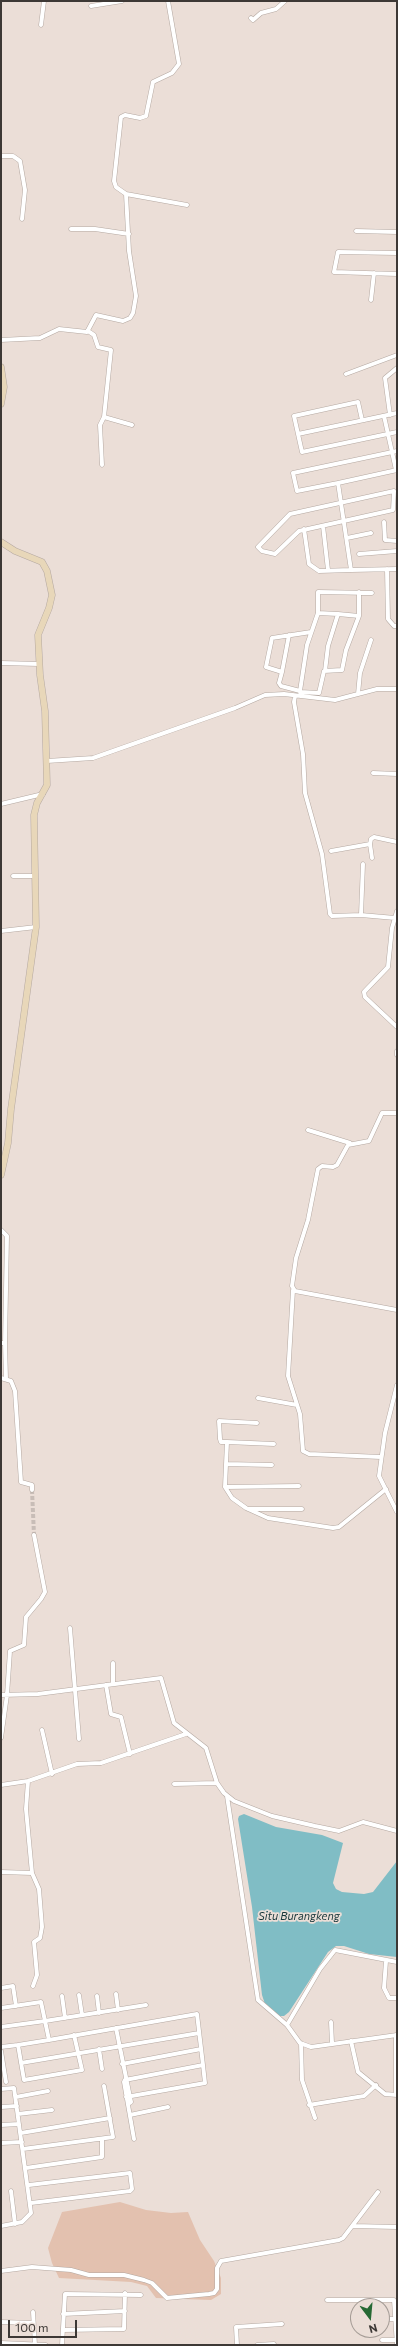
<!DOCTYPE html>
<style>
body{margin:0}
#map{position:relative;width:398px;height:2346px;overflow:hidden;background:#ebded7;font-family:Commissioner,sans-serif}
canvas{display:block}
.frame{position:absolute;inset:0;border:2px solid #3d3835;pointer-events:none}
.north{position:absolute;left:350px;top:2298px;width:40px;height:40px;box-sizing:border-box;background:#ebded7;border:1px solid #a59c96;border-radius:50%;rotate:164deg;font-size:11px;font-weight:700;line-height:16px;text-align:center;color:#3d3835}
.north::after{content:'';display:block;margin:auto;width:14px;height:18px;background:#276934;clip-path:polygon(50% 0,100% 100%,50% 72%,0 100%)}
.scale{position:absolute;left:8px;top:2320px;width:69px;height:18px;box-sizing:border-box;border:2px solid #3d3835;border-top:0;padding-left:5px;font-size:12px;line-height:14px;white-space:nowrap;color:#3d3835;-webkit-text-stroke:3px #ebded7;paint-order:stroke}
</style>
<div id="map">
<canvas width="398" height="2346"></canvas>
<div class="frame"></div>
<div class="north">N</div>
<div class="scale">100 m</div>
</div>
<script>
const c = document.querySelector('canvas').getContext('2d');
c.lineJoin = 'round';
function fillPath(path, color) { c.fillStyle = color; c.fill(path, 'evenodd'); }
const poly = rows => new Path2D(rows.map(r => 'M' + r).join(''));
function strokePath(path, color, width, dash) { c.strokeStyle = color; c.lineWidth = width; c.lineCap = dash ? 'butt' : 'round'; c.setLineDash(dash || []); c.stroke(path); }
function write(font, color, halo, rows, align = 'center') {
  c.font = font + ' Commissioner,sans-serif'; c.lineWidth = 3.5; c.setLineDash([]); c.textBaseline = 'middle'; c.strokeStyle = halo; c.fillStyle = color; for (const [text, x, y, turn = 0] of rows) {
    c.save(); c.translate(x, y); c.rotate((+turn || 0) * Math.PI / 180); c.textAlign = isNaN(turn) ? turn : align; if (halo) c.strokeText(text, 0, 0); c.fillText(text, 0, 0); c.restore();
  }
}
fillPath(poly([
 [120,2202,146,2210,171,2213,188,2212,200,2240,214,2261,221,2278,221,2294,211,2300,156,2298,147,2286,131,2282,59,2278,52,2263,48,2248,62,2212]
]), '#e3c1af');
fillPath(poly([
 [244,1814,276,1827,322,1835,343,1843,333,1883,336,1889,342,1892,364,1894,373,1892,397,1861,397,1957,369,1954,344,1946,336,1946,328,1952,289,2012,284,2016,278,2016,265,2004,262,1995,252,1907,238,1819,239,1816]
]), '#80bdc5');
strokePath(poly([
 [32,1490,34,1535]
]), '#c8bdb7', 4, [4, 2]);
const street = poly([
 [168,1,179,64,172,73,153,82,146,116,140,118,125,115,121,117,114,181,116,187,126,194,187,205],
 [91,6,122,1],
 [251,18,253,20,261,13,276,9,285,1],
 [41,25,44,1],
 [1,156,13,156,20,161,25,190,22,219],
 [71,229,95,229,129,234],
 [356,231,397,232],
 [397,253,338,252,334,272,397,274],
 [371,300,374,273],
 [88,331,94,335,98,347,111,350,104,417,100,425,102,465],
 [1,340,40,338,59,329,87,332,96,315,123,321,130,318,133,313,136,296,129,251,126,194],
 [346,374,397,355],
 [390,415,385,378,397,368],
 [384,416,396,470],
 [104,417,132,425],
 [362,420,358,402,294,416,302,452,397,432],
 [298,434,397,413],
 [397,470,338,483,351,570,397,569],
 [338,483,297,491,293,473,397,451],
 [394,491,393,510,299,531,275,554,262,551,258,547,290,514,394,491],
 [384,522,385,540,397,541],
 [323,526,328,570],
 [304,529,309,564,319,571,351,570],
 [347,538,371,533],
 [359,554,397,551],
 [387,569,388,619,394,626,397,626],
 [318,613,338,614],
 [311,632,272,638,266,667,282,672,279,683,281,686,300,691,307,645,318,613,318,592,372,593],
 [1,663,39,664],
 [325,671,328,646,338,614,359,616],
 [282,672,289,635],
 [300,692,319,693,324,671,342,670,346,650,359,616,359,592],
 [358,694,360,673,371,640],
 [295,696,294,702,303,754,305,793,322,854,330,914,332,916,361,915,395,918],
 [47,761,93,758,235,708,265,695,284,694,335,700,377,689,397,689],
 [373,773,397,774],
 [1,804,43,794],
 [370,844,372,858],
 [331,851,370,844,371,839,374,837,397,842],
 [13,876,35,876],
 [397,911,392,928,388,967,364,992,365,997,397,1027],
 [361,915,363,864],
 [1,931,36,927],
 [397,1051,397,1055],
 [397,1113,382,1113,369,1141,348,1145,337,1165,333,1167,322,1166,318,1169,308,1220,296,1258,292,1286,295,1291,397,1310],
 [308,1130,350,1143],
 [1,1230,7,1236,5,1343],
 [293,1290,288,1376,300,1414,303,1451,309,1454,381,1457],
 [1,1343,5,1343,6,1379],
 [1,1378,11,1381,15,1391,21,1482,32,1485,32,1490],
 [397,1385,385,1433,379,1476,397,1512],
 [258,1398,297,1405],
 [257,1423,219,1421,220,1439,221,1442,227,1442,225,1487,232,1498,246,1508,268,1518,333,1528,339,1527,386,1489],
 [227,1442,274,1444],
 [226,1464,272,1465],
 [225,1487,299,1486],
 [248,1509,302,1509],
 [70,1628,79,1739],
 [113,1684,113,1663],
 [106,1685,111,1714,121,1717,130,1754],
 [1,1695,38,1694,161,1678,174,1723,206,1748,217,1783,224,1793,234,1801,272,1816,315,1826,339,1831,363,1822,397,1831],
 [42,1730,52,1774],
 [1,1738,7,1695,10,1651,24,1645,26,1617,41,1599,45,1592,34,1535],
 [28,1781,26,1809,32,1873,39,1889,42,1927,40,1938,34,1942,37,1975,33,1986],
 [174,1784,217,1783],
 [1,1785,28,1781,77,1764,101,1763,186,1734],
 [227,1796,258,2000,287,2025,300,2043,311,2047,397,2035],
 [1,1872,32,1873],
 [386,1961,384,1988,389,1998,397,1998],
 [1,1988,13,1986,16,2006],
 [116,1994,118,2010],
 [79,1995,82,2015],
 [62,1996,65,2018],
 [97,1996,99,2013],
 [1,2008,41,2002,45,2021,146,2005],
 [331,2022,332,2043],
 [287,2025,320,1969,335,1950,397,1962],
 [1,2027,45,2021,49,2040,197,2014,203,2065,125,2080],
 [116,2028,131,2102,128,2104],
 [351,2041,358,2072,385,2094,397,2095],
 [301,2043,302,2080,315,2118],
 [18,2045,49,2040],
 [1,2047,18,2045,24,2080,82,2070,74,2035],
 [99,2049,102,2069],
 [1,2051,6,2082],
 [21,2063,199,2033],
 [122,2064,201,2049],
 [125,2080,124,2082,134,2139],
 [1,2089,14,2088,31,2213,22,2222,1,2226],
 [396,2095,396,2035],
 [16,2097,48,2091],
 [126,2097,205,2083,203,2065],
 [309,2105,364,2096,376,2085],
 [1,2107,17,2106],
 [18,2114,52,2110],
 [130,2115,168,2107],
 [1,2125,19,2124],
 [21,2133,110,2118],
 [1,2143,22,2142],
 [23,2149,113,2137,104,2086],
 [26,2168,102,2157,102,2139],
 [29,2185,130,2173,132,2189,130,2191,31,2203],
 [11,2191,15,2224],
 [353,2226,397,2227],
 [1,2271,32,2267,71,2270,89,2275,124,2275,144,2280,152,2283,167,2298,209,2294,214,2293,217,2289,217,2268,221,2261,339,2240,343,2238,378,2192],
 [327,2300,394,2300,397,2345],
 [33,2312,35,2345],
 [63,2314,125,2311],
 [382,2319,397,2319],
 [1,2322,33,2323],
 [63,2330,124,2329,125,2293],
 [382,2340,397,2340],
 [1,2343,46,2345],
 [62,2345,65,2294,141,2295],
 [237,2345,236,2327,282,2324],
 [257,2345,274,2344]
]);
const secondary = poly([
 [1,367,4,387,1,404],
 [1,542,15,551,42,562,47,571,52,595,49,608,38,635,40,675,45,711,47,785,37,803,34,815,36,927,11,1109,8,1143,1,1175]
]);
strokePath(street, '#b4a8a1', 5);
strokePath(secondary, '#b4a8a1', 7);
strokePath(street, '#fff', 4);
strokePath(secondary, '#e8d7b9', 6);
write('italic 11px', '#17363a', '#ebded7', [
 ["Situ Burangkeng",299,1916]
]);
</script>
